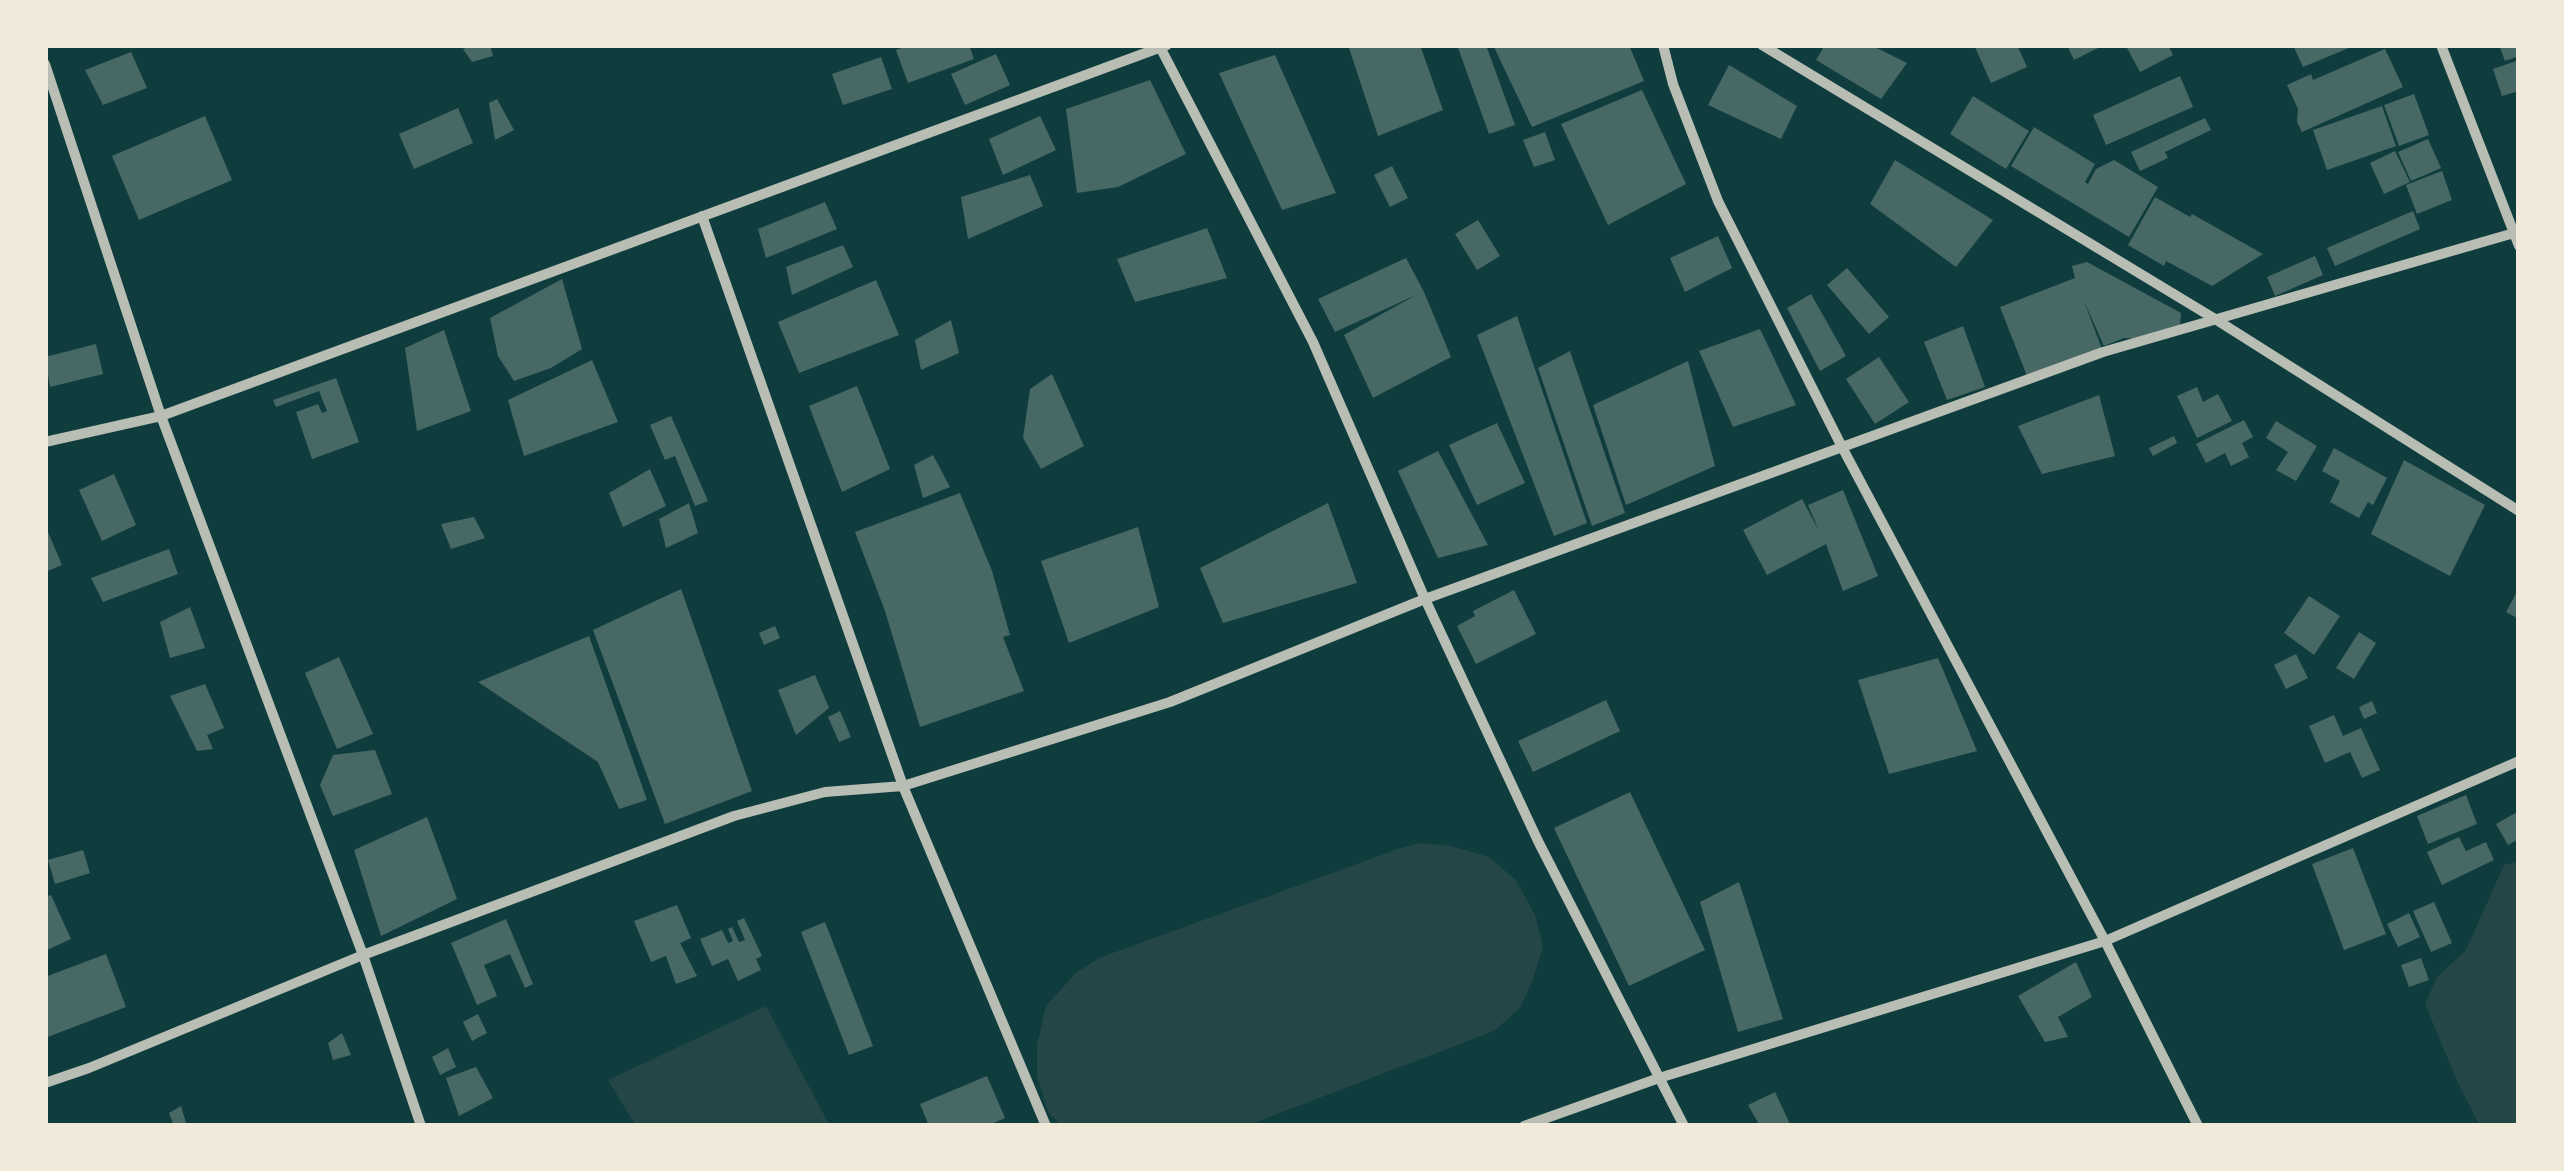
<!DOCTYPE html>
<style>
body{margin:0}
#map{position:relative;width:2564px;height:1171px;overflow:hidden;background:#0f3d3e;font-family:"Times New Roman",serif}
canvas{display:block}
.frame{position:absolute;inset:0;border:48px solid #f1e9da;pointer-events:none}
</style>
<div id="map">
<canvas width="2564" height="1171"></canvas>
<div class="frame"></div>
</div>
<script>
const c = document.querySelector('canvas').getContext('2d');
c.lineJoin = 'round';
function fillPath(path, color) { c.fillStyle = color; c.fill(path, 'evenodd'); }
const poly = rows => new Path2D(rows.map(r => 'M' + r).join(''));
function strokePath(path, color, width, dash) { c.strokeStyle = color; c.lineWidth = width; c.lineCap = dash ? 'butt' : 'round'; c.setLineDash(dash || []); c.stroke(path); }
fillPath(poly([
 [1421,843,1451,846,1489,857,1516,880,1535,915,1543,947,1532,982,1520,1008,1494,1031,1246,1126,1062,1126,1048,1112,1037,1076,1037,1045,1046,1006,1076,973,1099,958,1398,849],
 [2519,861,2519,1126,2480,1126,2457,1081,2425,1004,2437,977,2466,950,2504,865],
 [766,1006,830,1126,636,1126,608,1080]
]), '#244646');
fillPath(poly([
 [476,45,490,45,493,56,472,62,463,49],
 [909,45,969,45,974,59,908,83,896,50],
 [1348,45,1420,45,1443,110,1378,136],
 [1457,45,1486,45,1515,125,1489,134],
 [1493,45,1629,45,1644,81,1532,127],
 [1825,45,1871,45,1907,63,1881,99,1816,60],
 [1974,45,2017,45,2027,67,1991,83],
 [2067,45,2104,45,2074,60],
 [2133,45,2168,45,2173,55,2140,72,2127,48],
 [2293,45,2356,45,2303,67],
 [2499,45,2519,45,2519,56,2505,61],
 [2385,49,2403,87,2302,132,2297,122,2298,109,2287,85,2311,74,2313,80],
 [131,52,147,88,103,105,85,70],
 [996,54,1010,85,965,105,951,74],
 [1275,55,1336,193,1282,210,1219,73],
 [881,57,892,89,843,105,832,74],
 [2519,60,2519,91,2502,96,2493,69],
 [1729,65,1797,106,1781,139,1708,105],
 [2180,76,2193,107,2106,145,2093,115],
 [1150,80,1186,154,1118,187,1077,193,1066,109],
 [1642,90,1686,184,1608,225,1561,124],
 [2414,94,2429,135,2399,146,2384,105],
 [1973,96,2029,131,2006,169,1950,134],
 [497,99,514,130,495,140,489,103],
 [2382,106,2396,146,2327,170,2313,130],
 [458,108,473,143,414,169,399,134],
 [205,116,232,180,139,220,112,156],
 [1040,116,1056,150,1003,175,989,139],
 [2205,118,2211,130,2165,152,2168,158,2140,171,2131,152],
 [2034,127,2095,164,2085,182,2088,184,2096,169,2114,160,2158,187,2129,237,2011,166],
 [1545,132,1555,160,1534,167,1523,140],
 [2428,139,2441,168,2411,181,2398,152],
 [2395,151,2410,182,2384,194,2370,163],
 [1895,160,1993,220,1956,267,1870,204],
 [1392,166,1408,198,1390,207,1374,175],
 [2442,171,2452,200,2417,214,2406,185],
 [1030,175,1043,206,968,239,961,197],
 [2155,197,2190,217,2192,214,2263,254,2212,286,2166,261,2164,266,2128,245],
 [825,202,837,229,766,258,758,229],
 [2413,211,2420,229,2335,266,2327,248],
 [1478,220,1500,256,1477,270,1455,234],
 [1207,228,1227,278,1135,302,1117,259],
 [1718,236,1732,268,1685,292,1670,258],
 [843,245,853,267,792,295,786,267],
 [2315,256,2323,275,2275,296,2267,277],
 [1406,258,1424,292,1451,357,1373,398,1344,335,1416,295,1335,332,1318,299],
 [2087,262,2181,313,2180,325,2146,339,2124,338,2104,346,2084,301,2103,352,2029,381,2000,307,2075,278,2072,266],
 [1847,268,1889,317,1869,334,1827,285],
 [562,279,582,349,551,368,514,381,498,356,490,318],
 [876,280,899,335,799,373,778,322],
 [1811,294,1846,356,1820,371,1787,308],
 [1517,316,1587,523,1554,536,1477,335],
 [951,320,959,353,921,370,915,340],
 [1963,326,1985,387,1947,400,1924,342],
 [1760,329,1796,405,1733,427,1699,351],
 [444,330,471,411,417,431,405,348],
 [96,344,103,374,50,387,45,357],
 [1570,351,1625,513,1592,526,1538,368],
 [1879,357,1909,402,1875,424,1846,379],
 [592,360,618,422,524,456,508,400],
 [1688,361,1715,466,1626,505,1593,405],
 [1052,374,1084,446,1041,469,1023,438,1030,389],
 [336,378,359,442,312,459,296,412,318,404,322,413,327,411,319,391,276,407,273,400],
 [857,386,890,469,842,492,809,406],
 [2197,387,2203,402,2218,394,2232,421,2197,438,2177,396],
 [2099,395,2115,456,2042,474,2018,426],
 [671,416,708,501,695,506,675,456,665,460,650,425],
 [2244,420,2253,437,2242,443,2249,457,2231,466,2225,453,2206,463,2196,444],
 [2276,421,2317,446,2296,481,2276,470,2288,452,2266,438],
 [1497,423,1525,483,1477,505,1449,445],
 [2174,436,2177,443,2153,456,2149,448],
 [2334,448,2387,478,2373,505,2368,502,2359,518,2330,502,2340,481,2322,471],
 [1438,451,1488,545,1438,558,1398,471],
 [933,455,950,487,923,498,914,465],
 [2404,460,2485,505,2450,576,2371,534],
 [650,469,666,506,623,527,609,493],
 [114,474,136,525,102,541,79,490],
 [1843,490,1878,576,1843,591,1826,544,1767,575,1743,530,1802,499,1819,531,1808,505],
 [960,493,992,571,1010,635,1003,637,1024,691,920,727,885,611,855,532],
 [689,503,698,533,666,548,659,519],
 [1328,503,1357,583,1223,623,1200,568],
 [474,517,485,538,451,549,441,524],
 [45,525,62,565,45,572],
 [1138,527,1159,607,1069,643,1041,561],
 [169,549,178,574,103,602,91,578],
 [2519,588,2519,619,2506,612],
 [681,589,752,791,665,824,593,630],
 [1514,590,1536,634,1476,664,1457,626,1475,616,1473,611],
 [2309,596,2340,616,2314,655,2284,633],
 [190,607,205,648,170,658,160,622],
 [775,626,780,638,764,645,759,633],
 [2359,632,2376,643,2354,679,2336,668],
 [589,636,647,800,619,809,598,762,478,682],
 [2296,654,2308,678,2286,689,2274,665],
 [339,657,373,734,337,749,305,673],
 [1938,658,1977,751,1889,774,1858,680],
 [815,675,829,708,796,735,778,690],
 [205,684,224,728,207,735,213,749,197,751,170,696],
 [1606,700,1620,731,1533,772,1518,741],
 [2372,701,2377,713,2364,719,2359,707],
 [840,711,851,737,839,742,828,717],
 [2334,715,2343,736,2361,728,2380,770,2362,778,2350,752,2325,763,2309,726],
 [375,750,392,794,333,816,320,785,333,755],
 [1630,792,1705,950,1629,986,1554,828],
 [2466,795,2477,824,2428,844,2417,816],
 [2519,811,2519,839,2508,845,2496,824],
 [427,817,457,899,381,936,354,850],
 [2459,837,2466,851,2486,842,2494,860,2442,885,2427,852],
 [2353,848,2386,934,2344,950,2312,864],
 [83,850,90,873,55,884,48,860],
 [1739,882,1783,1019,1738,1032,1700,902],
 [51,895,71,939,45,951,45,897],
 [2434,902,2452,943,2431,952,2413,911],
 [677,905,691,938,680,943,697,976,676,984,666,956,651,962,634,921],
 [2409,913,2420,937,2398,947,2387,924],
 [744,918,762,956,756,959,761,970,738,981,728,959,712,966,700,939,722,930,728,943,733,941,728,929,732,927,739,942,745,940,737,921],
 [506,919,533,984,525,988,510,954,484,965,497,996,477,1005,451,943],
 [825,922,873,1046,849,1055,801,932],
 [106,954,126,1007,45,1038,45,977],
 [2421,958,2429,980,2409,987,2401,965],
 [2076,962,2092,997,2058,1017,2068,1037,2045,1042,2018,996],
 [478,1014,487,1033,472,1041,463,1022],
 [342,1033,351,1055,333,1060,328,1043],
 [448,1048,456,1067,440,1075,432,1057],
 [476,1067,493,1098,459,1116,446,1078],
 [987,1076,1005,1118,987,1126,929,1126,920,1104],
 [1775,1092,1791,1126,1760,1126,1748,1105],
 [181,1106,187,1126,174,1126,169,1113]
]), '#486865');
strokePath(poly([
 [1159,45,1313,342,1425,599,1538,841,1684,1126],
 [1663,45,1673,84,1718,201,1842,447,2105,941,2198,1126],
 [1762,45,2215,319,2519,511],
 [2441,45,2519,246],
 [45,64,161,416,363,955,421,1126],
 [702,216,903,786,1046,1126],
 [45,442,161,416,1167,45],
 [45,1083,89,1068,363,955,734,816,825,792,903,786,1170,702,1425,599,2103,352,2514,233],
 [1524,1126,1659,1078,2105,941,2519,761]
]), '#b8beb3', 10);
</script>
